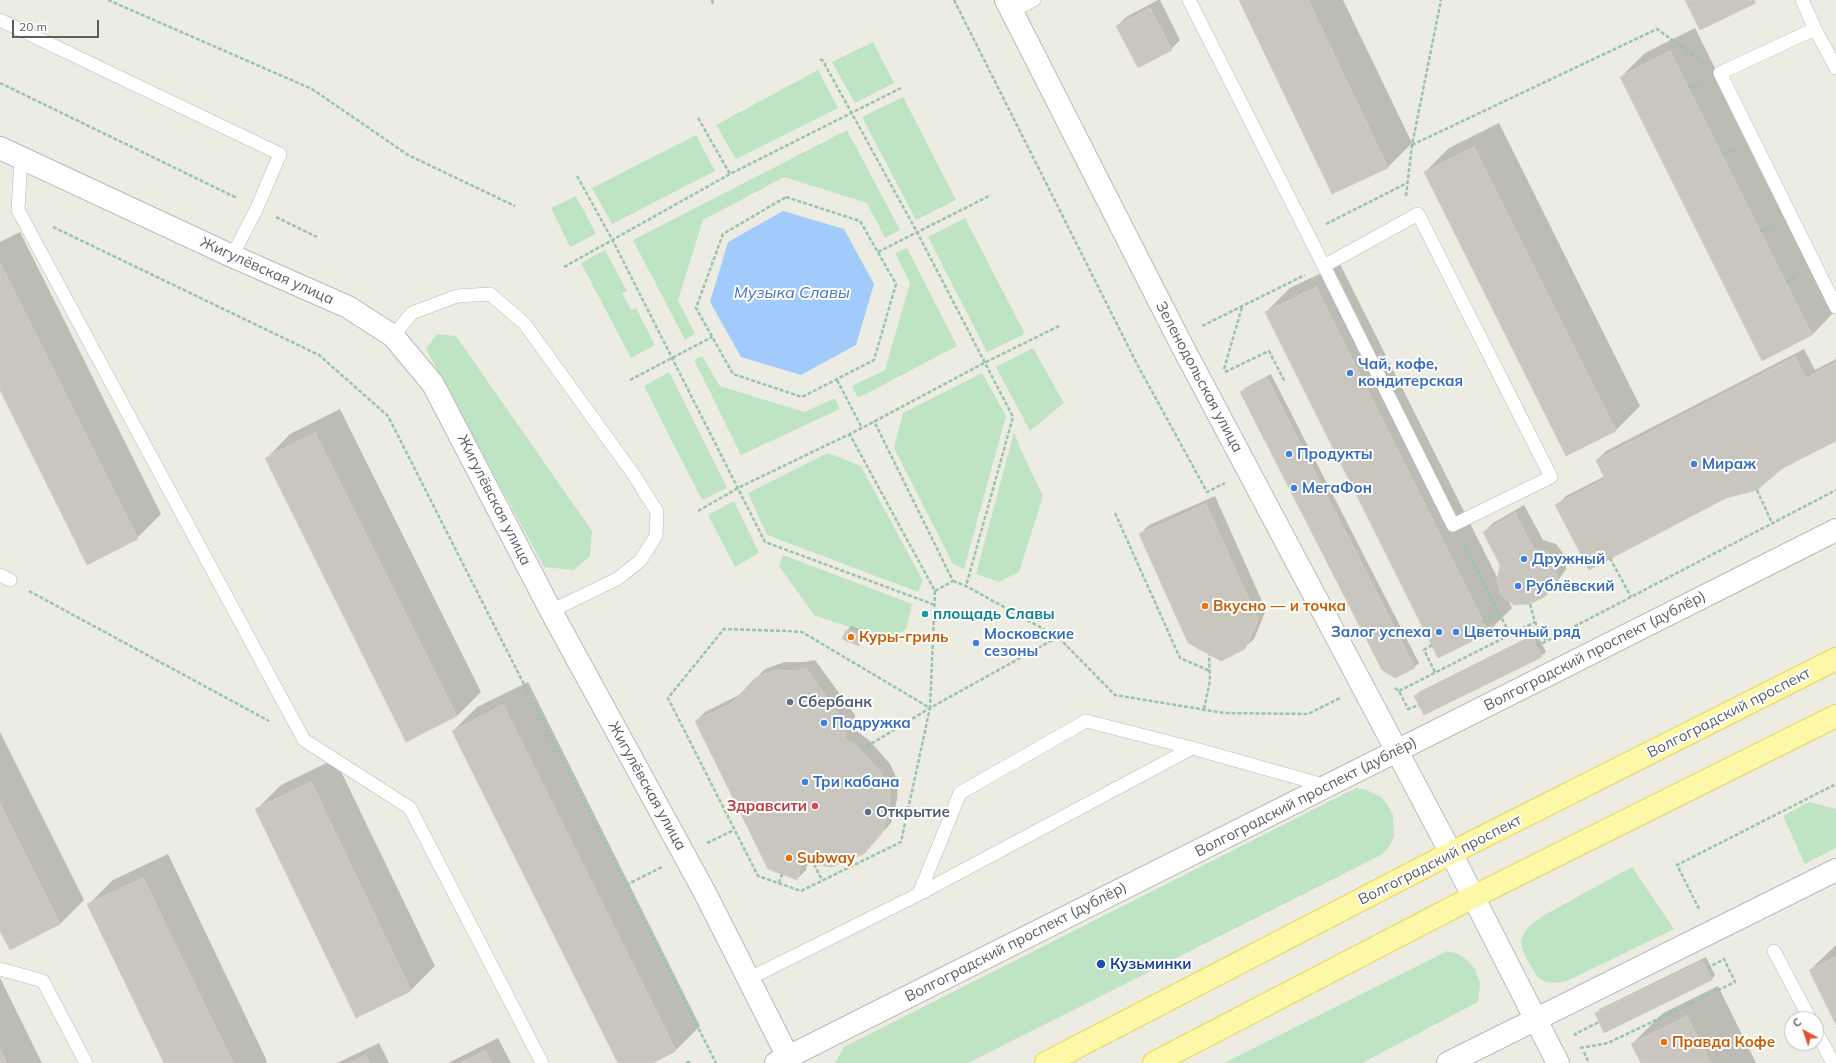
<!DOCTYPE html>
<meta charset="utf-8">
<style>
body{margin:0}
#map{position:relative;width:1836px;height:1063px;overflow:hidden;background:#edece2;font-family:Mulish,sans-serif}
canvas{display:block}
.north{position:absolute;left:1784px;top:1011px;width:40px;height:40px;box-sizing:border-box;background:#fff;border:1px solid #bdbec0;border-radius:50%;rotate:320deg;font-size:11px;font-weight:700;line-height:16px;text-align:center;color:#5a5d62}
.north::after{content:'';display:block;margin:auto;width:14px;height:18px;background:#e35431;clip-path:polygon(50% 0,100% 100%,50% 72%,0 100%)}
.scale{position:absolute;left:12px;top:20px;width:87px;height:18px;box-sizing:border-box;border:2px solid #5a5d62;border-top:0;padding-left:5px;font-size:12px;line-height:14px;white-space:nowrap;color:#5a5d62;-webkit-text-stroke:3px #fff;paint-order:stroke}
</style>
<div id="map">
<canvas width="1836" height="1063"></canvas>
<div class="north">С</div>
<div class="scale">20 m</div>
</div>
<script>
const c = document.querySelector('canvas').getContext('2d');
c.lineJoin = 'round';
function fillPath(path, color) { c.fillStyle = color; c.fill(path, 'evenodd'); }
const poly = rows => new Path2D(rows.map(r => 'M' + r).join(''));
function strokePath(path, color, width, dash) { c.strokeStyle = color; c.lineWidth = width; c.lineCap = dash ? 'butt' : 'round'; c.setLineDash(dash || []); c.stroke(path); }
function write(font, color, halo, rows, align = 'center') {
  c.font = font + ' Mulish,sans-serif'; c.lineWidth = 4; c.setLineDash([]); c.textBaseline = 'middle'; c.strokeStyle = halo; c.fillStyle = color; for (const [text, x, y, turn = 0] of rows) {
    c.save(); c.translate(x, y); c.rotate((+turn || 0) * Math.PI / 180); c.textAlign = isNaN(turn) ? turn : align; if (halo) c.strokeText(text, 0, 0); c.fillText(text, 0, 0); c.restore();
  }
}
fillPath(poly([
 [873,42,894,83,855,103,832,62],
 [818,70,838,108,736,159,716,125],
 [903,97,956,200,916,220,862,117],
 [847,130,900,230,885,238,867,203,784,177,703,220,678,300,695,334,685,340,633,240],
 [696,135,715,171,612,224,592,188],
 [576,196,596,234,570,247,551,208],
 [965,218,1025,334,987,352,928,237],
 [907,248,957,346,858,398,852,386,885,370,910,283,895,253],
 [605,250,627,291,622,293,631,310,636,308,655,345,631,358,581,263],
 [437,334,456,336,592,531,590,556,574,570,544,567,426,349],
 [1033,348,1064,403,1030,431,996,367],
 [702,356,720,386,804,412,835,398,840,409,741,455,694,360],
 [669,372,727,488,702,500,644,386],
 [982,373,1006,416,964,569,953,564,894,448,903,413],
 [1014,432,1021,450,1043,496,1019,572,999,582,976,574],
 [828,453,861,466,923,581,918,592,767,535,748,493],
 [734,501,759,553,735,567,708,515],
 [783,555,912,604,906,630,885,639,814,615,779,566],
 [1356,788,1367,790,1381,797,1388,805,1393,815,1394,836,1390,845,1383,854,968,1063,835,1063,844,1047],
 [1809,802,1836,809,1836,848,1805,864,1783,816],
 [1632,867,1674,929,1567,981,1556,983,1546,982,1538,978,1526,958,1522,948,1521,940,1525,931,1533,923,1546,914],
 [1447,951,1456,953,1465,958,1475,969,1480,983,1478,1002,1362,1063,1224,1063]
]), '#bfe4c3');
fillPath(poly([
 [783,211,844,229,874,284,856,345,801,375,741,357,710,302,728,242]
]), '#a2cbfc');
fillPath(poly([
 [1158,0,1160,0,1180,40,1171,49,1117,26,1126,17],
 [1240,0,1343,0,1412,143,1388,167,1333,193],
 [1695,28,1836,310,1812,335,1762,360,1621,77,1645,53],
 [1499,123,1640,406,1616,430,1566,455,1425,172,1449,148],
 [20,232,161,514,137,538,0,388,0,242],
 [1340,264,1498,579,1501,565,1484,532,1493,523,1524,505,1543,540,1556,544,1565,556,1566,569,1555,585,1546,595,1508,599,1512,608,1488,632,1266,312,1290,288],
 [1804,349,1815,370,1836,359,1836,440,1557,505,1566,496,1605,476,1597,460,1606,451],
 [1271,374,1419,663,1414,667,1241,393,1245,388],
 [340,409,481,692,457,716,266,459,290,434],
 [1215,496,1266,610,1254,639,1244,648,1140,534,1149,525],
 [851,626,866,632,863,640,858,644,846,631],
 [1537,633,1546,652,1541,656,1415,696,1419,692],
 [815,660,855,715,853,728,870,741,890,764,898,781,897,800,891,823,873,843,808,862,806,870,797,879,696,721,705,712,741,694,765,669,785,662,805,662],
 [528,682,700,1026,676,1050,650,1063,619,1063,453,731,477,707],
 [0,732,84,900,60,924,10,949,0,929],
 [335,759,435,966,411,990,356,1016,257,809,281,785],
 [168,854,267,1061,266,1063,165,1063,89,904,113,880],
 [1836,945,1836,1022,1810,970],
 [1706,957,1715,975,1711,980,1596,1013,1600,1009],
 [0,978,42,1063,0,1063],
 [1718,986,1756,1063,1642,1063,1632,1044,1663,1013],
 [498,1038,511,1063,448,1063],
 [379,1043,389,1063,337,1063]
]), '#0003');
const building = poly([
 [1239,0,1308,0,1388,168,1332,194,1239,0],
 [1685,0,1754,0,1756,3,1700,30,1685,0],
 [1150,8,1172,50,1138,68,1116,26,1150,8],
 [1670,51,1812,335,1762,361,1620,77,1670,51],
 [1474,147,1616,431,1566,456,1424,172,1474,147],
 [0,263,138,539,87,565,0,390,0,263],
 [1316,287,1489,633,1438,658,1265,312,1316,287],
 [1795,357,1806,378,1836,362,1836,441,1783,468,1757,490,1726,498,1589,570,1555,505,1605,479,1596,460,1795,357],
 [1267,378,1415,668,1395,678,1382,670,1240,392,1267,378],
 [315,433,457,716,406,742,265,458,315,433],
 [1206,504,1258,620,1245,649,1221,661,1188,643,1139,534,1206,504],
 [1515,513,1534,549,1547,552,1556,565,1557,579,1546,596,1530,604,1514,605,1501,595,1497,579,1500,565,1483,532,1515,513],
 [846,630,862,636,859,646,842,639,846,630],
 [1532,637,1542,657,1424,715,1414,696,1532,637],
 [806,668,846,725,844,738,861,750,881,773,890,791,889,810,882,833,864,854,831,867,802,862,797,880,768,869,695,721,732,703,755,678,776,670,796,671,806,668],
 [503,705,676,1051,653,1063,618,1063,452,731,503,705],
 [311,782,411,991,356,1018,255,809,311,782],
 [0,804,60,924,10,950,0,931,0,804],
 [143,878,233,1063,164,1063,87,904,143,878],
 [1836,957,1836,1025,1809,970,1836,957],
 [1702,961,1712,980,1604,1033,1595,1013,1702,961],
 [1687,1016,1711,1063,1641,1063,1631,1044,1687,1016],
 [0,1050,4,1057,6,1063,0,1063,0,1050],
 [485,1051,491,1063,460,1063,485,1051],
 [366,1055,369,1063,350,1063,366,1055]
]);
fillPath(building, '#c8c6bf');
strokePath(building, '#d1cec0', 1);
const service = poly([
 [1189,0,1324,266,1418,214,1551,477,1453,525,1324,266],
 [1802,0,1815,29,1836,68],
 [1012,11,1034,0],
 [0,20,280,154,257,208,232,256],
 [1815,29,1720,73,1836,307],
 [21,158,18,210,304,740,410,808,542,1063],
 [393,336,412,313,457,296,490,294,524,323,634,475,657,512,656,536,640,561,617,579,551,611],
 [0,575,10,580],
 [919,894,960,793,1086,721,1192,748,1327,786],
 [1774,951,1810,1019],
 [0,969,43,981,86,1063],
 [748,979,919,894,1192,748],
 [1816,1031,1833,1063]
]);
const tertiary = poly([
 [1006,0,1179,340,1451,853,1558,1063],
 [0,148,232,256,348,307,393,336,433,384,551,611,704,891,791,1063],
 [776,1063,1836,530],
 [1448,1063,1836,870]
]);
const primary = poly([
 [1046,1063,1451,853,1836,659],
 [1154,1063,1473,897,1836,716]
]);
strokePath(service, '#b7b9be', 14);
strokePath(tertiary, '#b7b9be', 24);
strokePath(primary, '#edd55b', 24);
strokePath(poly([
 [108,0,312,89,408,155,515,206],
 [712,0,713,4],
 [954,0,1137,364,1207,492,1225,483],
 [820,59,823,61,917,232,1013,417,966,586],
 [0,83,237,198],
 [1689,88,1701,83],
 [698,118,730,174],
 [1412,145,1657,29,1703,62],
 [1722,155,1735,150],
 [577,176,613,241,765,542,935,605],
 [1406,196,1412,145,1441,0],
 [786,197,860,221,896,284,874,360,802,397,733,374,696,308,723,234,786,197],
 [276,217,317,237],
 [1326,224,1407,183],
 [53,227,319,355,388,416,716,1063],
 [1760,231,1773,225],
 [878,252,991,195],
 [564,267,730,174,901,88],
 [1786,283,1797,275],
 [1202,326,1305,275],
 [1224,369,1242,307],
 [1225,372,1269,351,1285,382],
 [630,380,712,337],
 [837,380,862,428],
 [849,433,935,591,953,581,874,421],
 [1757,490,1772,523],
 [698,511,738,488,862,428,984,363,1061,325],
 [1115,513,1180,658,1210,671],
 [1463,544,1510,634],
 [1610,558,1631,597],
 [953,581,966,586,1058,637],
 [29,591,269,721],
 [935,591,930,708,802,632,786,631,724,629,668,698,758,876,801,891,901,842,930,708,1058,637,1115,695,1224,713,1308,714,1340,698],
 [1530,604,1535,622,1546,641],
 [1483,622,1499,613],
 [1432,645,1424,650,1435,672],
 [1537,646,1836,490],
 [1395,688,1399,691,1408,709,1419,705],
 [1399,691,1535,622],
 [1204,709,1210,681,1209,655],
 [861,750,930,708],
 [707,843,734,830],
 [814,864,822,880],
 [779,883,782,874],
 [626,885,662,867],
 [1699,909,1677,865,1836,784],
 [1576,1036,1575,1034,1599,1022],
 [1580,1048,1608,1043,1735,982,1724,959,1706,969],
 [1584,1052,1589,1063],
 [686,1063,689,1062,689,1063]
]), '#98c4aa', 2.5, [4, 2]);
strokePath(service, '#fff', 13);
strokePath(tertiary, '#fff', 22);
strokePath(primary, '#fcf8a7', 22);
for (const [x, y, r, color] of [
 [1350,373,4,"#3f7fe0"],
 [1289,454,4,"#3f7fe0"],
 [1694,464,4,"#3f7fe0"],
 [1294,488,4,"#3f7fe0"],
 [1524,559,4,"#3f7fe0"],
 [1518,586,4,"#3f7fe0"],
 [1205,606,4,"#e8710a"],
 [925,614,4,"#0f9aa8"],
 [1439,632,4,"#3f7fe0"],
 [1456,632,4,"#3f7fe0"],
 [851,637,4,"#e8710a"],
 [976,643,4,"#3f7fe0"],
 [790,702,4,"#5c6f8a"],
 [824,723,4,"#3f7fe0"],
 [805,782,4,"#3f7fe0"],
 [815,806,4,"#e0444e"],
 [868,812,4,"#5c6f8a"],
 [789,858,4,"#e8710a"],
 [1101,964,5,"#1a4fb4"],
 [1664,1042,4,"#e8710a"]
]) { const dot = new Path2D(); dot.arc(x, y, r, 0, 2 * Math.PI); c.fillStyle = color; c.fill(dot); strokePath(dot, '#fff', 1.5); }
write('15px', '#5a5d62', '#fff', [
 ["Жигулёвская улица",267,271,24],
 ["Зеленодольская улица",1199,377,62],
 ["Жигулёвская улица",494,500,63],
 ["Волгоградский проспект (дублёр)",1595,651,-27],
 ["Волгоградский проспект",1729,713,-27],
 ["Жигулёвская улица",647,786,61],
 ["Волгоградский проспект (дублёр)",1306,797,-27],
 ["Волгоградский проспект",1440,860,-27],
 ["Волгоградский проспект (дублёр)",1016,942,-27]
]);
write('bold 15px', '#366cbe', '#fff', [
 ["Чай, кофе,",1358,364],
 ["кондитерская",1358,381],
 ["Продукты",1297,454],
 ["Мираж",1702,464],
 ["МегаФон",1302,488],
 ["Дружный",1532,559],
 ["Рублёвский",1526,586],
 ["Залог успеха",1431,632,"right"],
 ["Цветочный ряд",1464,632],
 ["Московские",984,634],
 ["сезоны",984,651],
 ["Подружка",832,723],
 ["Три кабана",813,782]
], 'left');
write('bold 15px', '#c56008', '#fff', [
 ["Вкусно — и точка",1213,606],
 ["Куры-гриль",859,637],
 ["Subway",797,858],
 ["Правда Кофе",1672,1042]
], 'left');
write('bold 15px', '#0d838f', '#fff', [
 ["площадь Славы",933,614]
], 'left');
write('bold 15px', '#4e5e75', '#fff', [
 ["Сбербанк",798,702],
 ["Открытие",876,812]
], 'left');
write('bold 15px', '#be3a42', '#fff', [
 ["Здравсити",807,806]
], 'right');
write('bold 15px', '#164399', '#fff', [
 ["Кузьминки",1110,964]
], 'left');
write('italic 16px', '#4673bf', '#fff', [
 ["Музыка Славы",792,293]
]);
</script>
